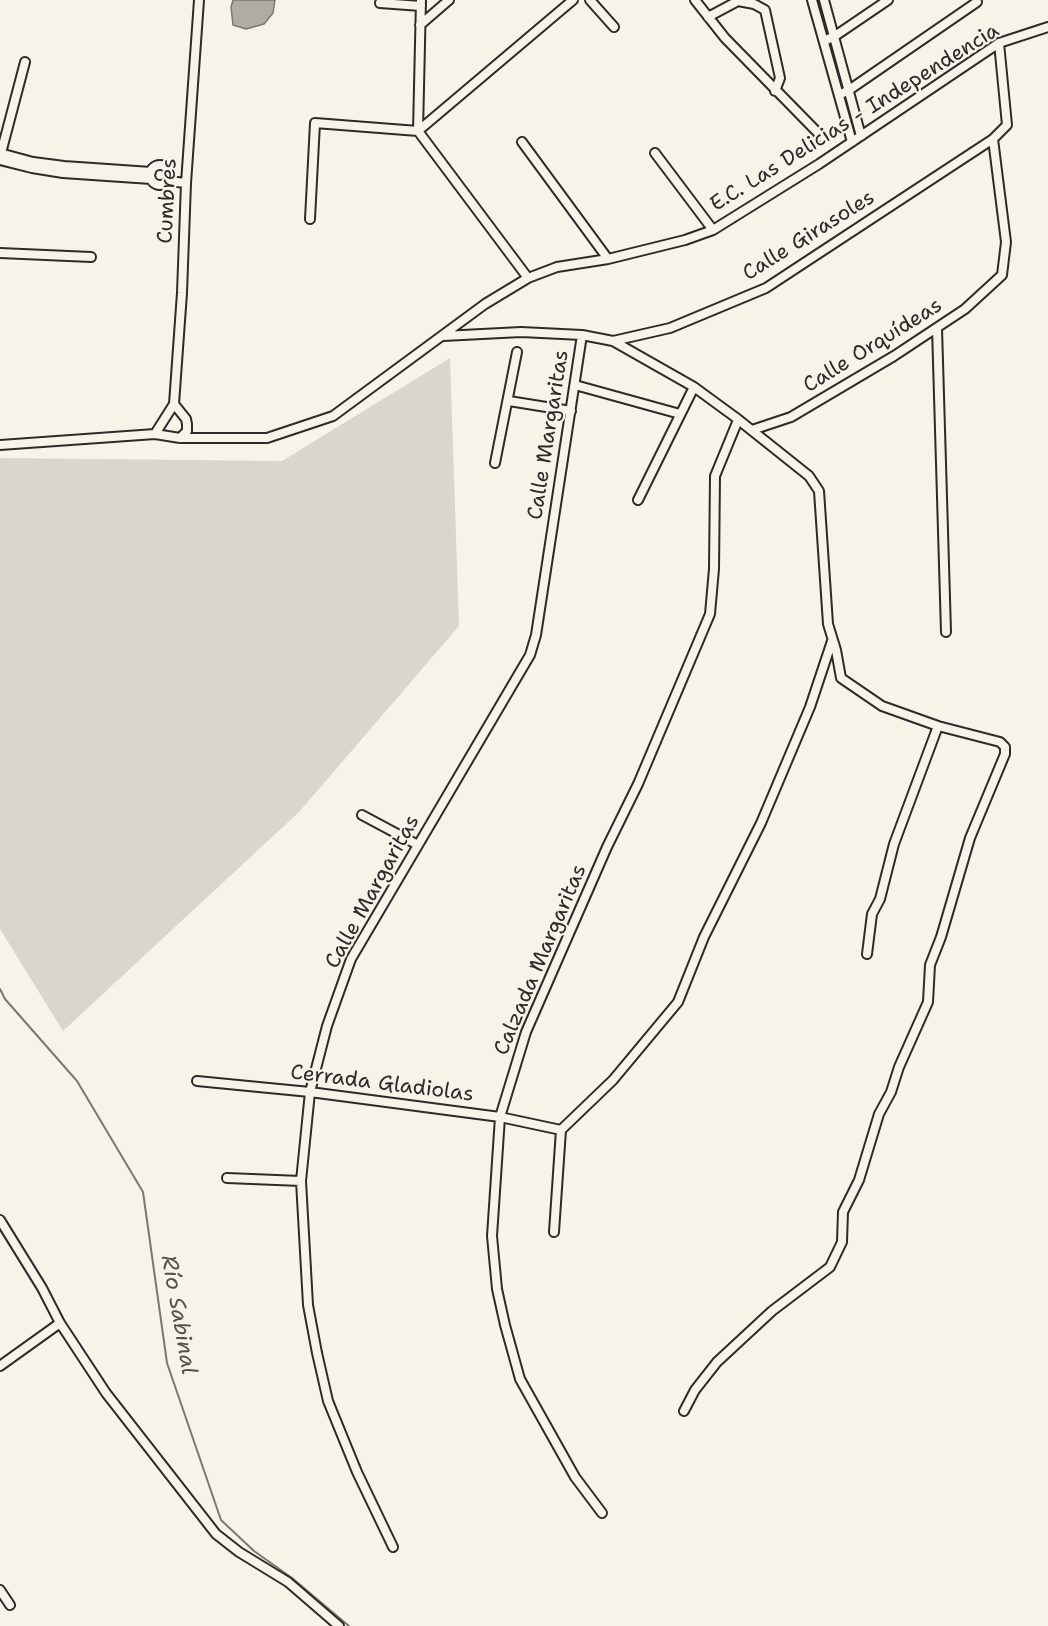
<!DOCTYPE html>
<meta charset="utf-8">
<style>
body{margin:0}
canvas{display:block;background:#f7f3e8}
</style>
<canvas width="1048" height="1626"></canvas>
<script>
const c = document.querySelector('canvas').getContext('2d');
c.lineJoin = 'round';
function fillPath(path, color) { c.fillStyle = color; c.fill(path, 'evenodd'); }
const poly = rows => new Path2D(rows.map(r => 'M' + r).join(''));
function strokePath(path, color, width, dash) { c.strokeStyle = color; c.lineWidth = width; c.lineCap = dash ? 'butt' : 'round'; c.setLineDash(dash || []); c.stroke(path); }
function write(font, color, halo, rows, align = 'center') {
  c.font = font + ' "Shantell Sans",sans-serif'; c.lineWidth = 4.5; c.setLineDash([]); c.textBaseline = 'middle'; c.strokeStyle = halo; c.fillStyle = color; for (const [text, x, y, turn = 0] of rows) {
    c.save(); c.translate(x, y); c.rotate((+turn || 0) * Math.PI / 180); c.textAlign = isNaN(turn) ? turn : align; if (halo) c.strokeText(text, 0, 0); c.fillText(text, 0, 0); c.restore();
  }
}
fillPath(poly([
 [450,358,459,626,299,812,63,1031,0,929,0,458,282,461]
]), '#dad6cc');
const water = poly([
 [233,0,275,0,273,13,264,24,246,29,233,25,231,7,233,0]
]);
fillPath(water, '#afaca4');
strokePath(water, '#7a7874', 1.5);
strokePath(poly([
 [0,989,5,999,77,1081,143,1192,167,1363,221,1520,254,1551,292,1578,349,1626]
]), '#7a7874', 2);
const minor = poly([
 [421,0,418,131,528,278],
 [590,0,614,27],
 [695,0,725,38,822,137],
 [812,0,852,142],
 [824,0,861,136],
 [380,3,421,6],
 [708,17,738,1,754,4,765,10,780,78,775,91],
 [420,25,449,0],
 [824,41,835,36,888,0],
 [839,95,849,90,977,2],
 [522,142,608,259],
 [0,153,33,162,64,166,151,172],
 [655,153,713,230],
 [0,157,25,62],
 [0,160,32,168,63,173,151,179],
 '150 175a10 10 0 1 1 20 0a10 10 0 1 1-20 0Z',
 [168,181,186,183],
 [310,219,315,123,418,131,573,0],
 [0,253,91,257],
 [937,328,946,632],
 [443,336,521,332,582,335,613,341,694,387,735,417,809,476,819,491,828,624,836,650,841,678,882,706,938,726,1000,742,1005,747,1005,754,970,838,941,937,930,965,928,1002,899,1067,891,1092,879,1114,859,1180,843,1212,842,1242,830,1267,772,1311,717,1362,695,1390,684,1411],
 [613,341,670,328,766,288,993,139,1007,125,999,43],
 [575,385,680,414],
 [509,401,571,411],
 [174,404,186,419,187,424,187,431,180,438],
 [752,430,791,417,894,356,965,309,1002,275,1006,242,993,139],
 [155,434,174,404,182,293,186,183,199,0],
 [0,445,155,434,180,438,267,438,333,416,485,304,528,278,557,267,608,259,685,240,713,230,819,164,999,43,1048,27],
 [495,463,517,352],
 [638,500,694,387],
 [362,815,418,845],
 [867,954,872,914,880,899,894,844,938,726],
 [197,1081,310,1092,500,1117,561,1130],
 [227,1178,301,1181],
 [0,1220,42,1288,60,1323,106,1393,216,1534,239,1552,288,1582,339,1626],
 [554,1232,561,1130,613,1080,678,1002,704,937,761,823,810,707,832,641],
 [0,1366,60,1323],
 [602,1513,575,1477,520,1379,505,1325,497,1289,492,1236,500,1117,526,1032,607,847,638,784,710,614,714,569,715,476,738,420],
 [393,1547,357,1472,328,1401,317,1353,308,1305,301,1181,310,1092,327,1026,351,959,530,655,536,635,582,335],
 [0,1590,10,1605]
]);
strokePath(minor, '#2b2b2b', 12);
strokePath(minor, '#f7f3e8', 8);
write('21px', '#2b2b2b', '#f7f3e8', [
 ["E.C. Las Delicias - Independencia",855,118,-32],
 ["Cumbres",168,201,-87],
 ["Calle Girasoles",809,236,-32],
 ["Calle Orquídeas",873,346,-32],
 ["Calle Margaritas",549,435,-81],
 ["Calle Margaritas",373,892,-61],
 ["Calzada Margaritas",541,960,-67],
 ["Cerrada Gladiolas",382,1084,7]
]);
write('italic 22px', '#53524f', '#f7f3e8', [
 ["Río Sabinal",178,1315,80]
]);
</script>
